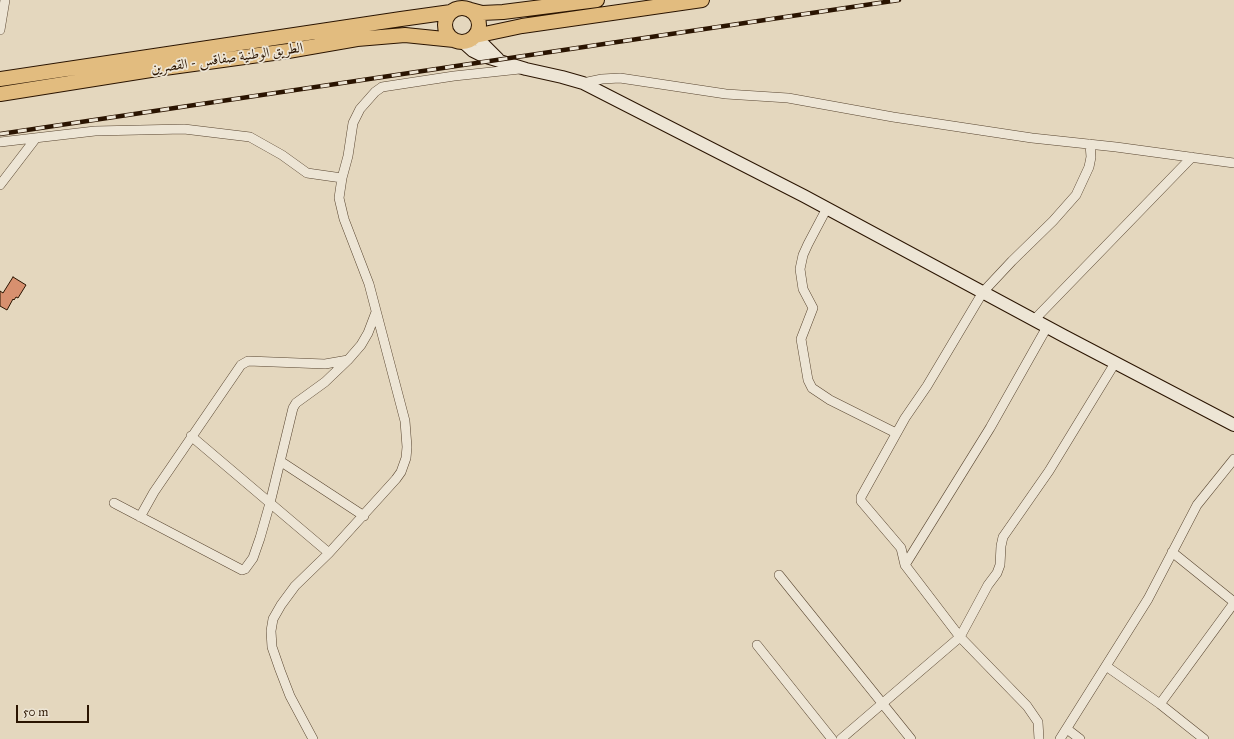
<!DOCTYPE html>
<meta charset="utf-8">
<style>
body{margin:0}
#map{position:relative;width:1234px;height:739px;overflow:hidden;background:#e4d7be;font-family:"IM FELL Great Primer",serif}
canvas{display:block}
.scale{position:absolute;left:16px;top:705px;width:73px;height:18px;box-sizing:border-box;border:2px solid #2a1401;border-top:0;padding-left:5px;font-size:12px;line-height:14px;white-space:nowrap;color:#2a1401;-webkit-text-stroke:3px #ede5d5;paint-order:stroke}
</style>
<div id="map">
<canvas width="1234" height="739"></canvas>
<div class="scale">50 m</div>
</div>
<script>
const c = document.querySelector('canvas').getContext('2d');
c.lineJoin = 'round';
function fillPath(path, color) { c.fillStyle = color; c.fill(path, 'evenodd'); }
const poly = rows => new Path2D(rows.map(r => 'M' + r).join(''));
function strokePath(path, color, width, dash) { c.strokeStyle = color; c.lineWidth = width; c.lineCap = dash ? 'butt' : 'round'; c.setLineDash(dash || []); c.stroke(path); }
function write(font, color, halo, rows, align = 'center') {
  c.font = font + ' "IM FELL Great Primer",Amiri,serif'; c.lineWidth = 3.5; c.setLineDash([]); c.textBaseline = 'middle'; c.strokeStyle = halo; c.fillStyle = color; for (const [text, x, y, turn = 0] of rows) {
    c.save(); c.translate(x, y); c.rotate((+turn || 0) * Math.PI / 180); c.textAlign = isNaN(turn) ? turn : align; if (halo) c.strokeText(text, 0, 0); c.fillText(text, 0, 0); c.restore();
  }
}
const building = poly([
 [13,277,26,285,18,298,16,297,14,300,13,299,7,310,0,306,0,291,3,293,13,277]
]);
fillPath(building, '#d7906f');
strokePath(building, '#2a1401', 1);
const minor = poly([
 [0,30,5,0],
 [583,83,602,79,620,78,726,94,788,98,893,117,1032,138,1116,147,1234,163],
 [0,142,95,131,184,129,250,137,282,155,307,173,342,178],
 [0,185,36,138],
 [827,208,808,244,803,255,800,269,803,289,813,308,801,339,808,380,812,388,830,400,896,433],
 [1034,320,1192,157],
 [191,436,329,553],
 [280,461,364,516],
 [114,503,242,570,245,569,253,558,260,538,270,503,293,408,296,403,325,382,348,360,361,345,368,333,376,312],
 [140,517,154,492,241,365,248,361,325,364,348,360],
 [1172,552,1234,602],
 [905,565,990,428,1047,327],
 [779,575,911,739],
 [757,645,832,739],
 [1106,666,1160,704,1204,739],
 [1160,704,1234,603],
 [1067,729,1080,739],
 [313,739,290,696,280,670,272,647,271,631,273,619,281,605,295,586,329,553,396,479,401,472,406,458,407,447,405,421,369,284,344,219,339,198,342,178,348,156,353,123,360,109,375,92,382,87,454,76,520,69],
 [841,739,960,637,988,585,997,573,1000,565,1001,546,1003,537,1049,471,1115,363],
 [1039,739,1038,722,1027,706,960,637,905,565,901,548,861,501,861,497,905,418,927,386,983,292,1012,261,1053,221,1076,195,1089,167,1091,157,1090,144],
 [1060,739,1148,599,1197,505,1234,459]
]);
const secondary = poly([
 [475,36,498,59],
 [463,42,473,51,483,56,526,69,562,77,583,83,804,196,1064,336,1234,425]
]);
const primary = poly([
 '445 25a17 17 0 1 1 34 0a17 17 0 1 1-34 0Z',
 [467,9,482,13,503,12,597,0],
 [475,36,522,26,702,0],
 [0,79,401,19,451,12],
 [0,94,157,69,288,51,357,39,405,35,454,40]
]);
strokePath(minor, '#584530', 10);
strokePath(secondary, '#2a1401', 14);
strokePath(primary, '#2a1401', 16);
strokePath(minor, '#ede5d5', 9);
strokePath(secondary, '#ede5d5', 12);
strokePath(primary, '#e2bc7f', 14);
const rail = poly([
 [0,134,899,0]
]);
strokePath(rail, '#2a1401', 4.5);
strokePath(rail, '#ede5d5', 3, [9]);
write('14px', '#2a1401', '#ede5d5', [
 ["الطريق الوطنية صفاقس - القصرين",227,59,-8]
]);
</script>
